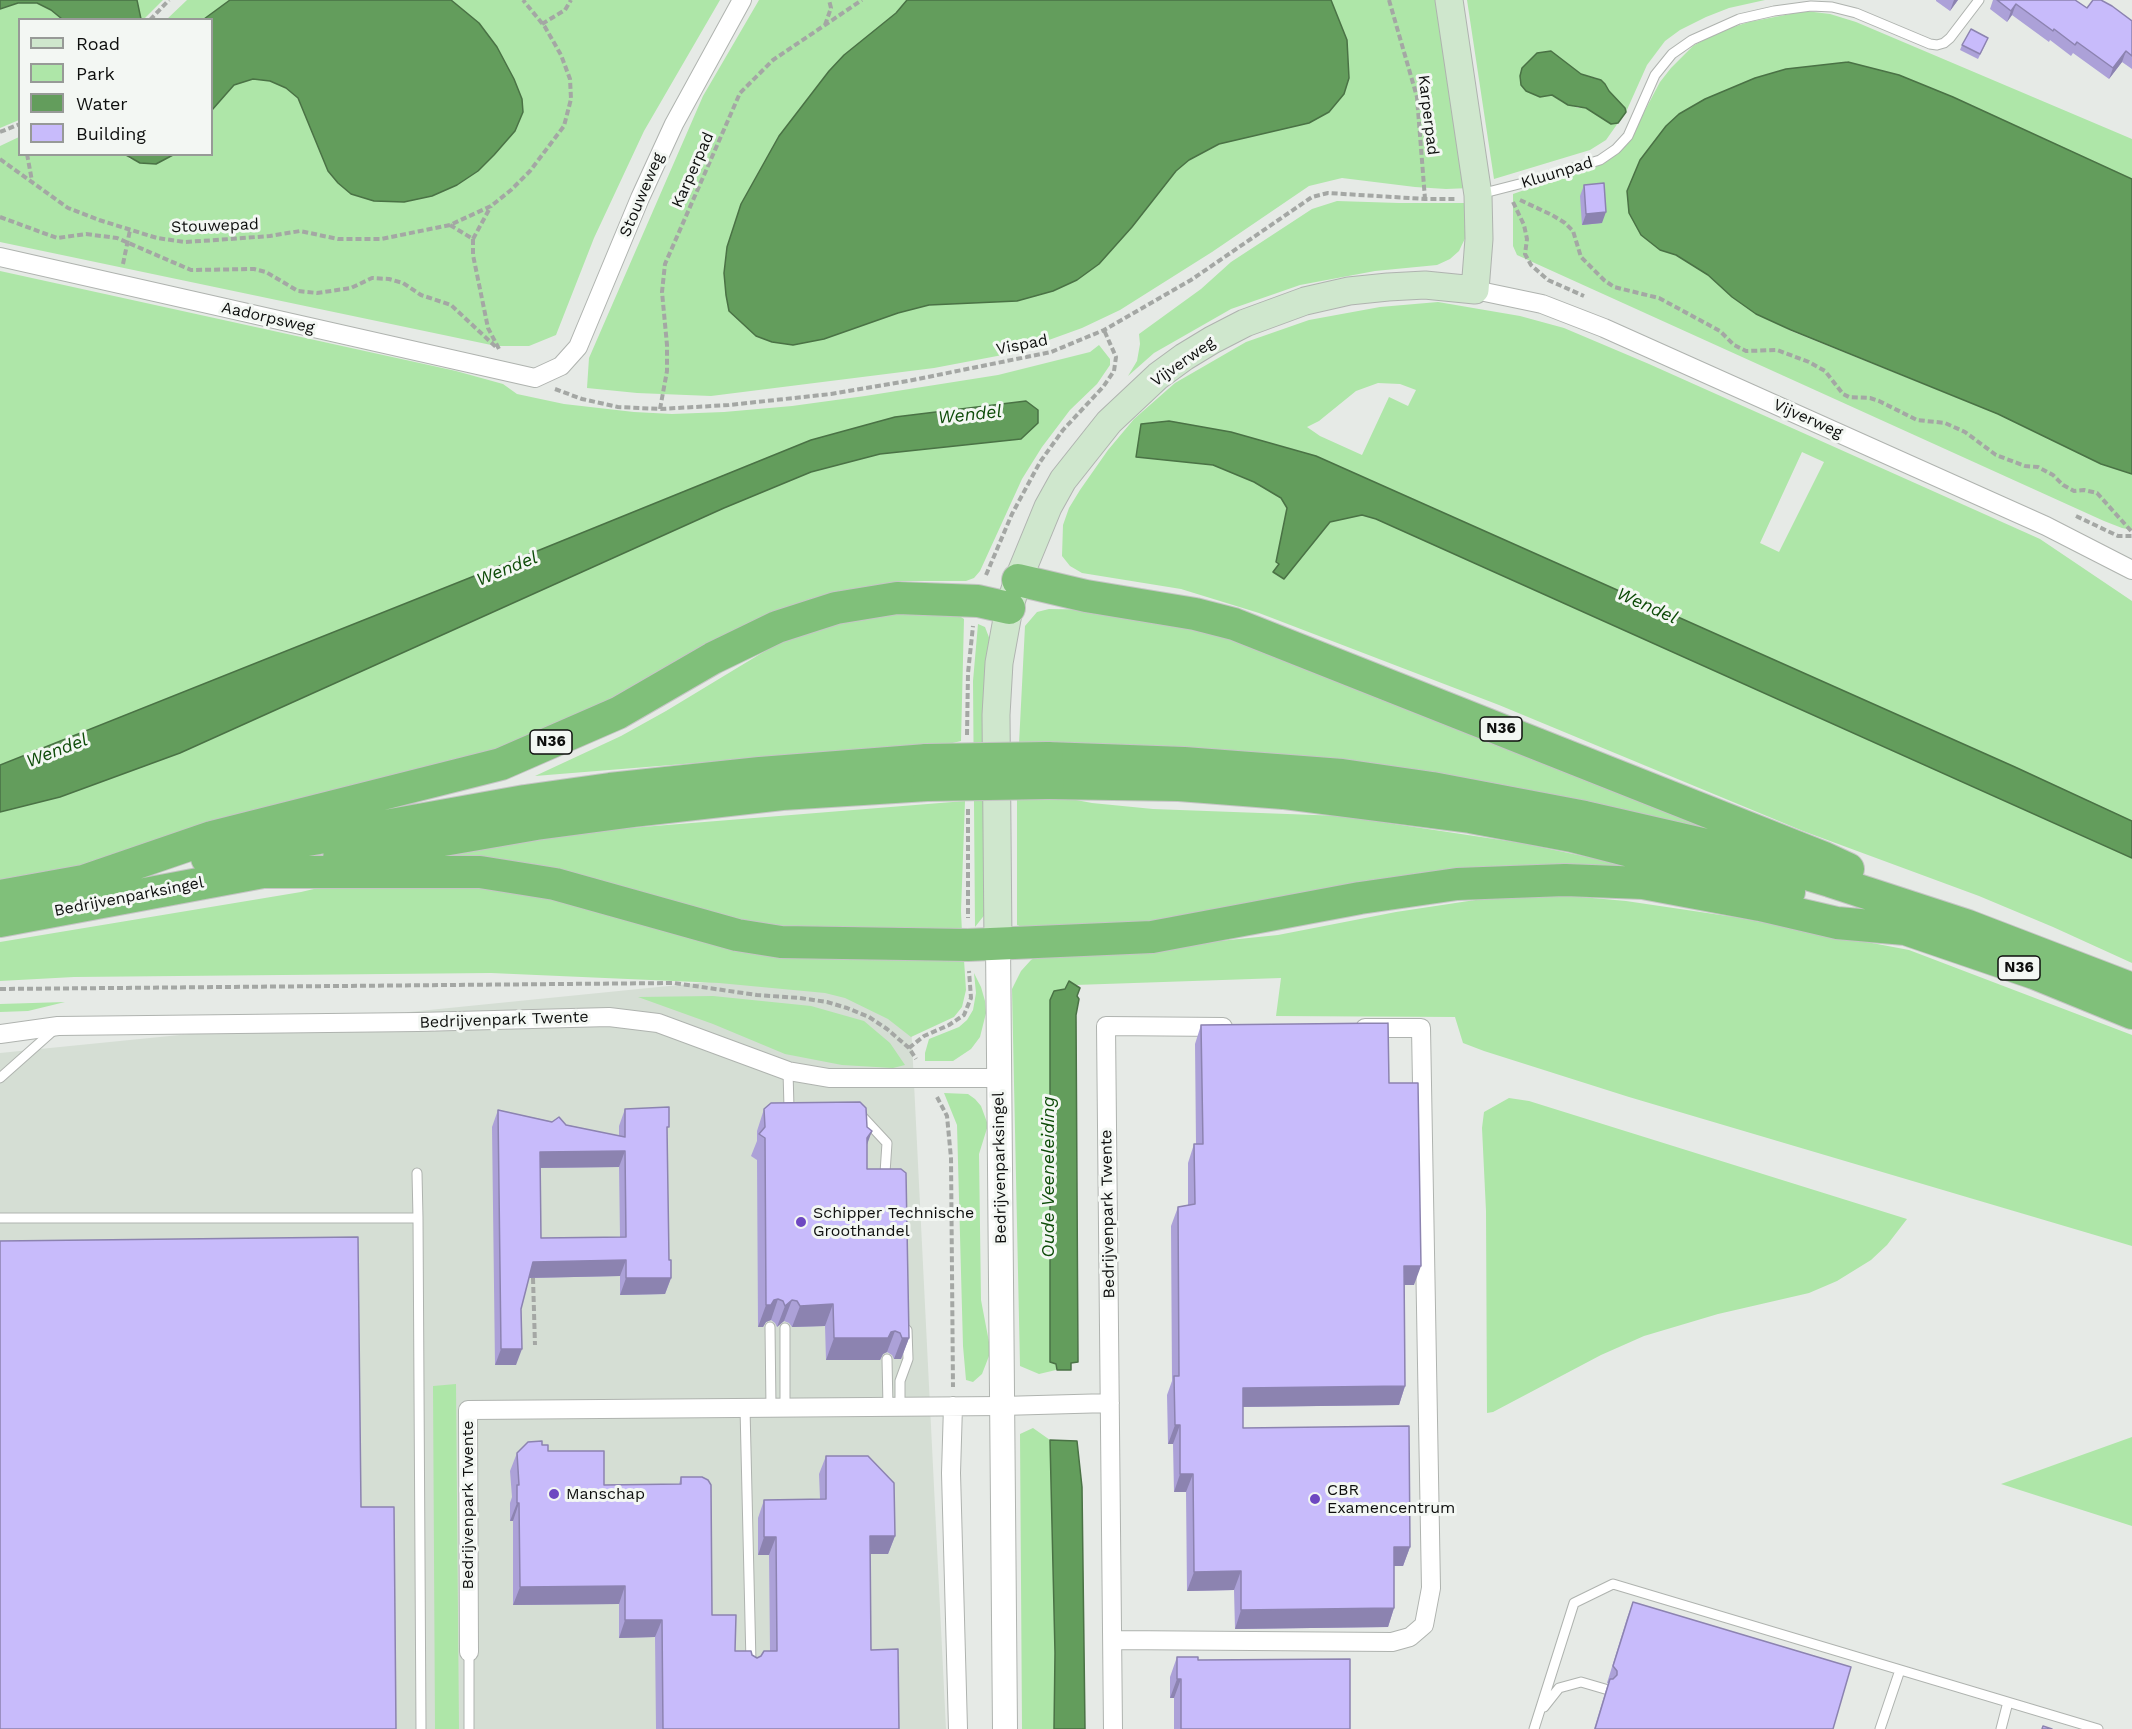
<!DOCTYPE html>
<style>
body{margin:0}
#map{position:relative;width:2132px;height:1729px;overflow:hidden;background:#e6eae6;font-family:"Work Sans",sans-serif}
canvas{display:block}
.legend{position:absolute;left:18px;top:18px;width:195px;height:138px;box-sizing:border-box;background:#f3f7f3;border:2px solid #979a97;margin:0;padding:8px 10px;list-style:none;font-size:18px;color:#0e0f0e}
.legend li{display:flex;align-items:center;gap:12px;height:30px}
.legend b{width:30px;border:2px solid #979a97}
</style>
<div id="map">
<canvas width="2132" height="1729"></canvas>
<ul class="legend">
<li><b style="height:8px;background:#cfe7cd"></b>Road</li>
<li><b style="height:16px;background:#aee6a8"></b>Park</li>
<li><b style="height:16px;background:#639d5c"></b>Water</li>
<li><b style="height:16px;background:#c8bbfb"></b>Building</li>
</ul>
</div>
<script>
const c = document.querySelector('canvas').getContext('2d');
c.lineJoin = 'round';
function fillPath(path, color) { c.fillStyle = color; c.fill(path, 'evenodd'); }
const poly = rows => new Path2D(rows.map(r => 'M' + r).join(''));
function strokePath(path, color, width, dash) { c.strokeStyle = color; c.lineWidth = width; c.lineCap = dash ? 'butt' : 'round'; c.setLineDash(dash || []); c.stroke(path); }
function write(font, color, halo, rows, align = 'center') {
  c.font = font + ' "Work Sans",sans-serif'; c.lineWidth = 6; c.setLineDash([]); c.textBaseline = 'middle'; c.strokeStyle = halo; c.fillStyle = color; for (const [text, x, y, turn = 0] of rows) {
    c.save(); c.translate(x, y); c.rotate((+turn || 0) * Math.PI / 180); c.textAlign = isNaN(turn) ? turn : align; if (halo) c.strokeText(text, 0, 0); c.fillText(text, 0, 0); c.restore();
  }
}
fillPath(poly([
 [908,962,946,1729,0,1729,0,1053]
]), '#d5ded4');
fillPath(poly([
 [137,0,163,0,143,20,139,16],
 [187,0,230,0,204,19,166,20],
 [451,0,720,0,644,131,594,238,556,335,529,346,496,346,0,242,0,146,19,137,20,154,126,155,130,159,156,164,173,155,212,154,212,110,234,85,253,79,270,81,286,88,298,98,307,118,374,201,404,202,432,196,457,185,478,171,515,131,523,112,522,99,514,79,479,23],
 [759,0,907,0,896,13,844,55,779,136,741,204,727,247,724,273,793,345,824,339,898,313,929,305,1017,301,1132,227,1176,171,1189,160,1219,144,1309,123,1349,78,1347,40,1331,0,1441,0,1470,188,1446,189,1415,187,1342,178,1309,186,1212,252,1120,310,1082,328,1013,353,934,368,711,396,637,393,587,388,589,358,703,96],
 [1467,0,1765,0,1729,8,1706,17,1680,30,1665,41,1647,65,1626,112,1609,91,1605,84,1597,78,1581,74,1537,53,1522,68,1520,76,1540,97,1552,95,1562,102,1578,108,1586,107,1611,124,1618,123,1606,140,1590,150,1494,179],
 [18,3,37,3,51,10,62,19,20,20,19,120,0,128,0,9],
 [1806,11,1830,14,1856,22,2132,139,2132,179,1953,97,1899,75,1848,62,1786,69,1755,78,1705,99,1679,114,1666,126,1640,160,1627,191,1660,250,1676,255,1708,275,1732,297,1791,331,1998,414,2101,464,2132,474,2132,530,2122,528,2104,521,1517,255,1513,246,1513,194,1605,162,1619,152,1632,135,1660,82,1671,68,1693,46,1717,32,1749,22],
 [1337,201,1399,203,1472,203,1469,230,1459,251,1450,259,1437,265,1375,271,1300,285,1231,309,1154,353,1128,376,1137,361,1140,344,1139,334,1201,289,1231,262,1312,209],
 [0,271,456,371,503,384,517,394,564,404,634,412,672,414,724,412,792,406,865,396,998,375,1090,352,1099,345,1110,359,1110,365,1097,384,1070,410,1042,447,1022,479,980,571,974,578,966,581,902,581,834,595,652,687,398,788,0,885,0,812,60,797,180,753,724,508,811,472,880,454,1021,439,1026,401,895,417,811,440,542,549,0,765],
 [1438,302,1520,316,1564,328,1649,364,2040,539,2132,601,2132,821,1316,456,1231,432,1169,421,1141,424,1136,457,1213,465,1254,482,1281,498,1287,507,1279,564,1284,579,1330,522,1362,515,1376,519,2132,858,2132,963,2053,927,1979,896,1803,831,1499,705,1259,613,1181,589,1082,573,1070,566,1062,556,1063,525,1069,508,1080,490,1108,450,1134,419,1175,383,1246,342,1309,320,1380,307],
 [1378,383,1400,384,1416,390,1408,406,1389,397,1362,455,1320,436,1307,427,1319,421,1356,391],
 [1802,452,1824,462,1779,552,1760,543],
 [905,609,955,613,964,619,961,741,940,746,795,755,535,776,621,736,666,711,780,642,841,622],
 [1049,609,1103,610,1215,630,1816,858,1019,744,1025,626,1037,612],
 [978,624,985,627,990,640,986,913,975,927,973,681],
 [1055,796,1092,803,1153,809,1341,816,1521,843,1635,867,1574,865,1492,866,1418,873,1150,922,1033,931,1017,925,1017,798],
 [965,801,961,911,962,933,819,937,412,861,543,835],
 [463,878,964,960,966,990,962,1007,954,1017,911,1037,888,1019,845,998,825,993,719,983,491,973,74,977,0,981,0,942,301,892,348,881],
 [1570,896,1626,901,1734,917,1909,950,2132,1035,2132,1246,1629,1097,1484,1051,1463,1043,1455,1017,1276,1016,1281,978,1075,985,1069,982,1065,989,1050,1000,1050,1362,1056,1364,1056,1370,1039,1374,1020,1366,1012,989,1021,971,1031,960,1045,951,1190,944,1278,935,1396,912,1495,897],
 [974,973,981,987,985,1001,986,1013,980,1037,971,1049,953,1061,925,1061,925,1053,929,1039,959,1027,967,1020,973,1010,976,993],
 [713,996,811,1006,864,1021,890,1043,905,1065,893,1068,842,1065,785,1054,713,1024,638,997],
 [65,1002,28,1011,0,1012,0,1004],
 [944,1093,968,1094,975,1099,981,1106,988,1125,979,1154,981,1300,989,1342,989,1356,982,1374,973,1382,966,1380,963,1346,957,1125],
 [1509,1098,1529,1101,1907,1219,1887,1245,1871,1260,1837,1281,1809,1293,1718,1314,1644,1336,1601,1355,1493,1412,1487,1413,1486,1211,1482,1128,1484,1112],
 [456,1384,459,1729,435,1729,433,1386],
 [1033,1428,1050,1440,1055,1653,1054,1729,1022,1729,1020,1434],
 [2132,1437,2132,1526,2001,1484]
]), '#aee6a8');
const water = poly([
 [0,0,137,0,141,19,62,19,51,10,37,3,18,3,0,9,0,0],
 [230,0,451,0,479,23,497,47,514,79,522,99,523,112,515,131,494,155,478,171,457,185,432,196,404,202,374,201,351,194,338,183,328,171,298,98,286,88,270,81,253,79,234,85,212,110,212,20,204,19,230,0],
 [907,0,1331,0,1347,40,1349,78,1344,94,1329,112,1309,123,1219,144,1189,160,1176,171,1132,227,1099,264,1077,280,1053,291,1017,301,929,305,898,313,824,339,793,345,772,342,756,336,729,311,726,295,724,273,727,247,741,204,779,136,829,71,844,55,896,13,907,0],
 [1551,51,1581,74,1601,80,1605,84,1609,91,1625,108,1626,112,1618,123,1611,124,1586,108,1568,105,1552,95,1540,97,1526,91,1521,85,1520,76,1522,68,1537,53,1551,51],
 [1848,62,1899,75,1953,97,2132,179,2132,474,2101,464,1998,414,1791,330,1756,314,1732,297,1708,275,1676,255,1660,250,1641,235,1629,213,1627,191,1640,160,1666,126,1679,114,1705,99,1755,78,1786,69,1848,62],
 [126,155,173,155,156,164,140,163,126,155],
 [1026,401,1038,410,1038,423,1021,439,880,454,811,472,724,508,180,753,60,797,0,812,0,765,542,549,811,440,895,417,1026,401],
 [1169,421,1231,432,1316,456,2015,767,2132,821,2132,858,1376,519,1362,515,1330,522,1284,579,1273,572,1279,564,1276,562,1287,508,1281,498,1254,482,1213,465,1136,457,1141,424,1169,421],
 [1069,981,1080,988,1077,996,1079,999,1076,1015,1078,1362,1071,1363,1071,1370,1057,1370,1056,1364,1050,1362,1050,1000,1054,991,1065,989,1069,981],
 [1050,1440,1077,1441,1082,1487,1085,1729,1054,1729,1055,1653,1050,1440]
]);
fillPath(water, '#639d5c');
strokePath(water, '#4a7245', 1.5);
const service = poly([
 [1480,194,1527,182,1600,160,1616,149,1628,136,1655,75,1672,54,1692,40,1739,19,1774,11,1811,6,1832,7,1856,13,1930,44,1937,45,1944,43,1950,38,1979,0],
 [788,1071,789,1108,794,1108],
 [0,1078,54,1030],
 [860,1114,887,1143,885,1173,890,1178],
 [417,1173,418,1218],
 [0,1218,418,1218,421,1729],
 [770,1327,771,1407],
 [887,1359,888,1407],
 [900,1406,900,1381,908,1359,907,1330],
 [785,1407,785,1328],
 [745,1408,751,1663],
 [469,1652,469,1729],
 [1544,1707,1559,1688,1581,1682,1605,1689],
 [1534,1729,1574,1603,1613,1584,2098,1729],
 [1880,1729,1900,1670],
 [2001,1729,2008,1702]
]);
const minor = poly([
 [0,257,535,378,561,366,578,347,640,198,674,124,742,0],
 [1475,290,1542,304,1604,328,2046,526,2132,570],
 [0,1034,58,1026,418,1022,609,1017,658,1023,788,1071,829,1078,999,1078],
 [953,1406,951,1473,958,1729],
 [1113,1640,1392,1642,1410,1637,1424,1625,1431,1588,1421,1028,1365,1028],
 [469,1652,468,1410,1002,1406,1110,1403],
 [1113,1729,1106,1026,1223,1027]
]);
const tertiary = poly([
 [998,944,1005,1729]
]);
const secondary = poly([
 [998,944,996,715,999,663,1009,608,1018,580,1048,507,1063,480,1109,422,1158,376,1184,357,1212,340,1245,323,1305,301,1349,291,1388,287,1425,285,1475,290,1479,239,1478,195,1449,0]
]);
const trunk = poly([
 [1018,580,1086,596,1195,614,1234,624,1822,857,1848,869],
 [1047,758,1184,763,1342,775,1432,788,1585,817,1720,848,1830,881,1968,926,2132,989],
 [1048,783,1179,785,1283,793,1470,817,1572,836,1789,892],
 [207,858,525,801,610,789,760,773,927,760],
 [339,858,536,824,634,811,782,794,927,785],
 [259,872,480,872,555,884,737,935,781,942,968,945,1152,937,1360,898,1457,884,1565,880,1643,883,1760,905,1837,923,1905,929],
 [81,882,212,837,501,764,618,713,713,658,777,627,836,608,897,598,978,601,1009,608],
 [0,896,100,878],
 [0,921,279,869],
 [1885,922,2034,973,2132,1013]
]);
strokePath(service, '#afb3af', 11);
strokePath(minor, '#afb3af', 20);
strokePath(tertiary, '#afb3af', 26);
strokePath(secondary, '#afb3af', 29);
strokePath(trunk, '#c5c5c5', 34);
strokePath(poly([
 [1389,0,1417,97,1425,199],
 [150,20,169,0],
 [542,24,565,10,571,0],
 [825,25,831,8,829,0],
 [0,132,20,124],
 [27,154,32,181],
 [0,159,68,208,99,220,157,238,185,242,216,240,270,236,300,231,338,239,381,239,450,225,491,206,511,190,530,171,564,126,571,99,570,79,561,55,545,27,523,0],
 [1520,200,1552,215,1565,223,1573,231,1581,257,1604,280,1614,287,1659,298,1720,331,1734,345,1746,351,1777,350,1809,362,1825,371,1843,394,1849,397,1870,398,1879,401,1917,420,1945,423,1965,432,1996,455,2025,466,2038,467,2053,475,2063,485,2074,491,2084,490,2097,493,2132,532],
 [1513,202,1524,225,1527,239,1525,254,1531,265,1548,280,1584,296],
 [0,217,57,238,86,234,117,238,191,270,254,269,266,272,298,291,317,293,351,288,372,278,389,279,403,283,421,295,451,305,497,348],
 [450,225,473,239,473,255,488,328,499,349],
 [473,239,491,206],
 [123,264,130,230],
 [555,389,582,399,618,407,660,409,729,405,831,394,908,381,1051,352,1104,330,1191,280,1312,197,1328,193,1425,199,1456,199],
 [660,409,667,371,667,345,662,292,665,264,740,93,773,60,862,0],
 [2076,516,2118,536,2132,536],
 [986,575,1012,514,1040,462,1063,430,1103,387,1114,371,1116,357,1104,330],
 [967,735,968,673,973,626],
 [968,809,968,918],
 [0,989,674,983,757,995,800,998,827,1002,847,1008,869,1017,887,1029,909,1048,916,1059],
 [909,1048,924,1036,949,1025,964,1015,971,998,969,971],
 [937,1097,947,1116,951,1158,953,1387],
 [533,1278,535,1345]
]), '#a4a7a4', 4, [6, 3]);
strokePath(service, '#fff', 9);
strokePath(minor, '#fff', 18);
strokePath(tertiary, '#fff', 24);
strokePath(secondary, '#cfe7cd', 27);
strokePath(trunk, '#80c07a', 32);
const trunkBridge = poly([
 [927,760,1047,758],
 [927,785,1048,783]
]);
strokePath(trunkBridge, '#c5c5c5', 34, []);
strokePath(trunkBridge, '#80c07a', 32);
fillPath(poly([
 [1936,0,1958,0,1950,11,1936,1],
 [1993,0,2075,0,2087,8,2132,21,2132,69,2122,62,2109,79,2073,53,2071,56,2050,40,2049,42,2012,15,2007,22,1990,9],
 [1986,43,1978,59,1960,50,1962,45],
 [1584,185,1602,223,1582,225,1580,196],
 [1201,1025,1389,1083,1414,1285,1404,1285,1405,1386,1399,1405,1243,1407,1243,1428,1410,1547,1403,1566,1394,1566,1394,1608,1388,1627,1235,1629,1234,1590,1187,1591,1186,1492,1174,1492,1173,1444,1168,1444,1167,1395,1172,1381,1171,1226,1178,1207,1188,1205,1188,1163,1194,1144,1196,1144,1195,1044],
 [625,1109,667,1133,669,1260,671,1278,665,1294,620,1295,620,1276,529,1278,521,1309,516,1365,495,1365,492,1127,498,1110,619,1136,619,1126],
 [619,1167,620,1237,541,1238,540,1168],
 [764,1109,867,1146,867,1169,909,1338,901,1359,894,1359,892,1355,887,1352,883,1354,880,1360,826,1360,825,1326,792,1327,789,1323,784,1321,777,1327,775,1323,771,1320,766,1322,763,1327,758,1327,757,1160,751,1156,757,1141,757,1131],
 [542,1445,548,1451,604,1485,679,1484,681,1477,712,1615,735,1651,752,1655,757,1658,761,1656,770,1651,769,1555,758,1555,758,1518,764,1500,820,1499,819,1474,826,1456,895,1536,888,1554,870,1554,871,1650,899,1729,656,1729,655,1637,619,1638,619,1604,513,1605,513,1521,510,1521,510,1503,512,1497,510,1471,517,1453],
 [1633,1602,1833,1729,1594,1729,1608,1683,1607,1683,1627,1618],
 [1177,1657,1198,1660,1350,1729,1174,1729,1174,1698,1170,1698,1170,1677]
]), '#aca1d8');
fillPath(poly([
 [1954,0,1958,0,1950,11],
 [2016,4,2012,15,2007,22,2011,11],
 [2126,51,2122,62,2109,79,2113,68],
 [1606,212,1602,223,1582,225,1586,214],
 [872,1131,864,1153,867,1138],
 [625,1151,619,1167,534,1168,540,1152],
 [626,1260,620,1276,528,1278,533,1262],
 [1404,1266,1421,1266,1414,1285,1397,1285],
 [626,1278,671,1278,665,1294,620,1295],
 [778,1299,771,1320,766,1322,763,1327,758,1327,766,1305,774,1300],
 [792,1300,784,1321,777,1327,785,1306],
 [833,1304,825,1326,792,1327,800,1306],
 [895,1331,887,1352,883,1354,880,1360,826,1360,834,1338],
 [902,1338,909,1338,901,1359,894,1359],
 [501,1349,522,1349,516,1365,495,1365],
 [1405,1386,1399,1405,1236,1407,1243,1388],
 [1175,1425,1180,1425,1173,1444,1168,1444],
 [1180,1474,1193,1474,1186,1492,1174,1492],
 [517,1503,519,1503,513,1521,510,1521],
 [870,1536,895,1536,888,1554,863,1554],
 [764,1537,776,1537,769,1555,758,1555],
 [1394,1547,1410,1547,1403,1566,1387,1566],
 [1241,1571,1234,1590,1187,1591,1194,1572],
 [625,1586,619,1604,513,1605,520,1587],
 [1394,1608,1388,1627,1235,1629,1241,1610],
 [625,1620,662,1620,655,1637,619,1638],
 [1177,1679,1181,1679,1174,1698,1170,1698]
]), '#8c83b0');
const building = poly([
 [1997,0,2075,0,2087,8,2093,0,2101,0,2112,6,2132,21,2132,56,2126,51,2113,68,2077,42,2075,45,2054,29,2053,31,2016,4,2011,11,1997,0],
 [1971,29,1988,38,1980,54,1962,45,1971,29],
 [1604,183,1606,212,1586,214,1584,185,1604,183],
 [1388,1023,1389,1083,1418,1083,1421,1266,1404,1266,1405,1386,1243,1388,1243,1428,1409,1426,1410,1547,1394,1547,1394,1608,1241,1610,1241,1571,1194,1572,1193,1474,1180,1474,1180,1425,1175,1425,1174,1376,1179,1376,1178,1207,1195,1204,1194,1144,1203,1144,1201,1025,1388,1023],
 [860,1102,866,1108,867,1127,872,1131,867,1138,867,1169,901,1169,906,1173,909,1338,902,1338,900,1333,895,1331,891,1332,888,1338,834,1338,833,1304,800,1306,797,1301,792,1300,785,1306,783,1301,778,1299,774,1300,771,1305,766,1305,765,1138,759,1134,765,1127,764,1109,771,1103,860,1102],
 [669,1107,669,1127,667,1127,669,1260,671,1260,671,1278,626,1278,626,1260,533,1262,521,1309,522,1349,501,1349,498,1110,552,1122,559,1117,566,1125,625,1137,625,1109,669,1107],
 [625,1151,626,1237,541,1238,540,1152,625,1151],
 [358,1237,361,1507,394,1507,396,1729,0,1729,0,1241,358,1237],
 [542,1441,542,1445,548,1445,548,1451,604,1451,604,1485,681,1484,681,1477,702,1477,708,1480,711,1485,712,1615,736,1615,735,1651,751,1651,752,1655,757,1658,761,1656,764,1651,777,1651,776,1537,764,1537,764,1500,826,1499,826,1456,868,1456,894,1483,895,1536,870,1536,871,1650,898,1649,899,1729,663,1729,662,1620,625,1620,625,1586,520,1587,519,1503,517,1503,517,1485,519,1485,517,1453,528,1442,542,1441],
 [1633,1602,1851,1667,1833,1729,1595,1729,1610,1679,1613,1679,1617,1675,1617,1671,1613,1666,1633,1602],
 [1177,1657,1198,1657,1198,1660,1350,1659,1350,1729,1181,1729,1181,1679,1177,1679,1177,1657],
 [2043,1726,2052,1729,2042,1729,2043,1726]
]);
fillPath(building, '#c8bbfb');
strokePath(building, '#8c83b0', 1.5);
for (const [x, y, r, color] of [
 [801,1222,6,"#6e48c1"],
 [554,1494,6,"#6e48c1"],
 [1315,1499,6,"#6e48c1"]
]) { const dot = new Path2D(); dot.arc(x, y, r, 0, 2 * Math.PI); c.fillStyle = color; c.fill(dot); strokePath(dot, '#f3f7f3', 2); }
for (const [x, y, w] of [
 [1501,729,42],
 [551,742,42],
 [2019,968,42]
]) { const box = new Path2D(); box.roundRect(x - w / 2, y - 12, w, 24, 4.5); c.fillStyle = '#f3f7f3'; c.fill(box); strokePath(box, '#0e0f0e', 1.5); }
write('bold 15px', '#0e0f0e', null, [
 ["N36",1501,729],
 ["N36",551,742],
 ["N36",2019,968]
]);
write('16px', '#0e0f0e', '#f3f7f3', [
 ["Karperpad",1428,115,83],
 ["Karperpad",693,170,-66],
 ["Kluunpad",1557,173,-17],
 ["Stouweweg",642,195,-67],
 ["Stouwepad",215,226,-2],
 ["Aadorpsweg",268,318,13],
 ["Vispad",1022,345,-11],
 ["Vijverweg",1183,362,-35],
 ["Vijverweg",1808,419,24],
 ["Bedrijvenparksingel",129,897,-11],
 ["Bedrijvenpark Twente",504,1020,-2],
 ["Bedrijvenparksingel",1000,1168,-91],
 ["Bedrijvenpark Twente",1108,1214,-91],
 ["Bedrijvenpark Twente",468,1505,-90]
]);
write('16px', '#0e0f0e', '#f3f7f3', [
 ["Schipper Technische",813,1213],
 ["Groothandel",813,1231],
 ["CBR",1327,1490],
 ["Examencentrum",1327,1508],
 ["Manschap",566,1494]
], 'left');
write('italic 18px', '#0d4b08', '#f3f7f3', [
 ["Wendel",970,415,-6],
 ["Wendel",507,569,-22],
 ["Wendel",1647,606,24],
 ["Wendel",57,751,-21],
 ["Oude Veeneleiding",1049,1177,-90]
]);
</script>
